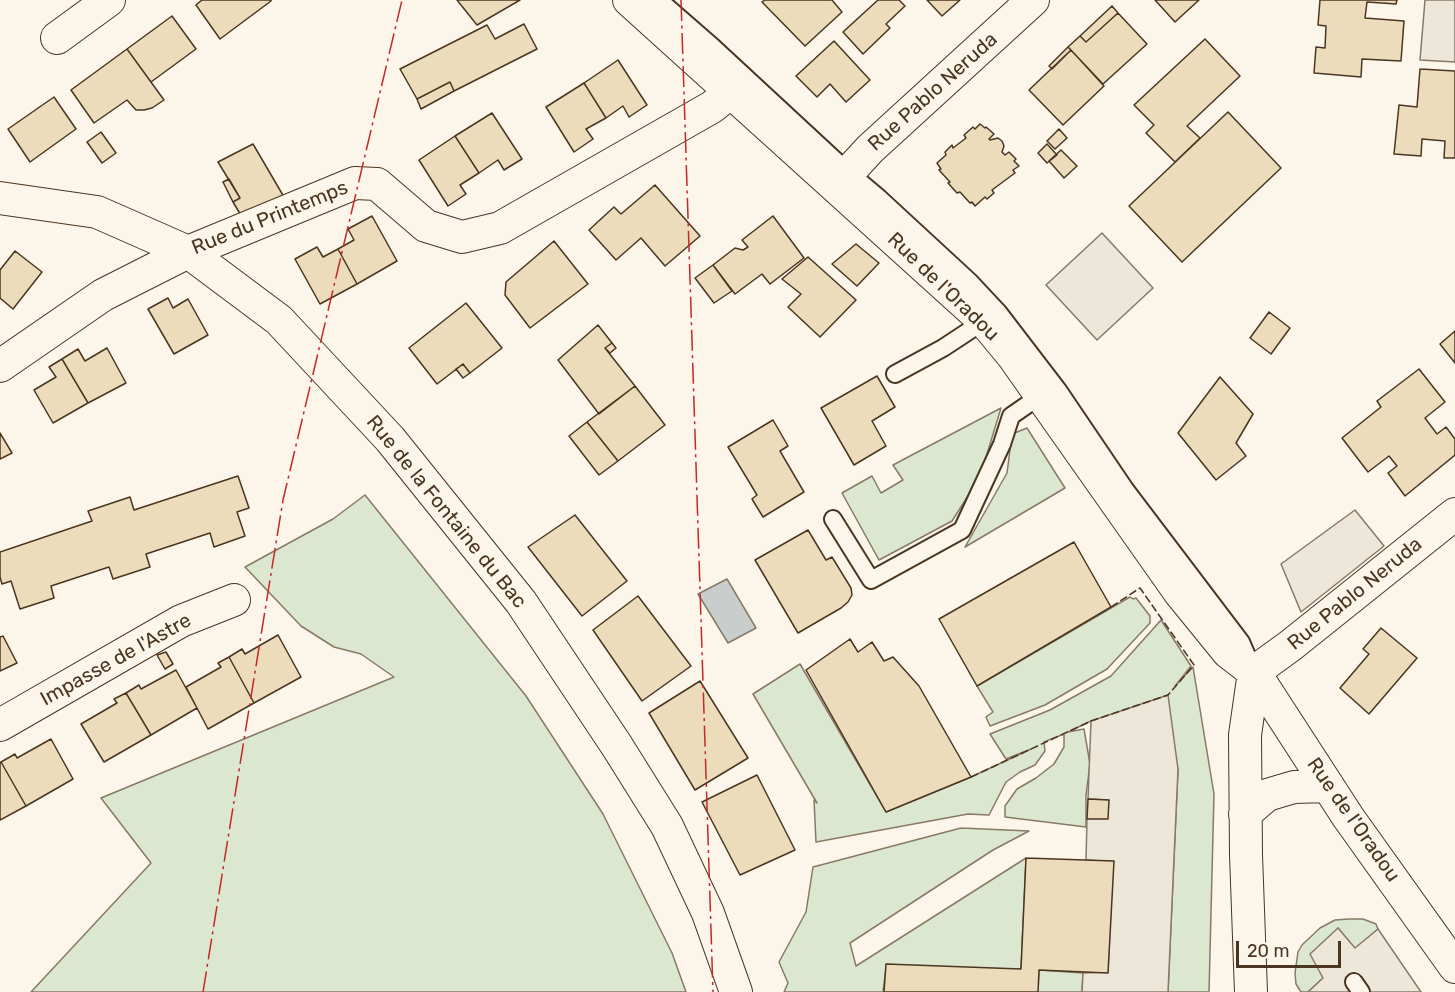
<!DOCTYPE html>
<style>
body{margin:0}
#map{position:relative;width:1455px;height:992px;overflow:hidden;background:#fbf6e9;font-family:Rubik,sans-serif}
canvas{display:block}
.scale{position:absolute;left:1236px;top:941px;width:105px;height:27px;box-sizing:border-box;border:3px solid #4a3520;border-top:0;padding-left:8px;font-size:18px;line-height:21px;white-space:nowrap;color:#4a3520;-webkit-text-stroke:4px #fbf6e9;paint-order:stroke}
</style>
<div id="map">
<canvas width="1455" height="992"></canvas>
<div class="scale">20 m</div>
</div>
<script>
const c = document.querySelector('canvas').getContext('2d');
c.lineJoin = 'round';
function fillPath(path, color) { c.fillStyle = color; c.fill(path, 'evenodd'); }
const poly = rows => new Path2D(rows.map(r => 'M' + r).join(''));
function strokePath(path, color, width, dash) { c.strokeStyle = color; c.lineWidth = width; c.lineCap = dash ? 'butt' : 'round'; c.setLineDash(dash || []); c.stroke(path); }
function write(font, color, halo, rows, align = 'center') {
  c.font = font + ' Rubik,sans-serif'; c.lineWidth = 4.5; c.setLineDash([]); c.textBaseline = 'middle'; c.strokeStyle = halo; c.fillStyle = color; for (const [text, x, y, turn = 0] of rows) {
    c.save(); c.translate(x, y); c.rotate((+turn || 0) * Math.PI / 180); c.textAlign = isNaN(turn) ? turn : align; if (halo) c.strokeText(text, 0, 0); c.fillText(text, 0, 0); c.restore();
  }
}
const green = poly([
 [1001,408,980,477,952,521,879,560,842,493,872,476,881,493,903,480,893,465,1001,408],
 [1027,428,1065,488,965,547,1007,473,1012,434,1027,428],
 [365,495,526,696,603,814,672,953,686,992,31,992,151,863,101,798,394,677,361,654,334,647,301,626,245,567,333,519,365,495],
 [1130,597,1133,599,1136,598,1150,616,1150,623,1107,669,1045,705,990,726,986,717,993,712,977,686,1130,597],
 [1161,620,1191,666,1175,686,1193,667,1214,794,1209,992,1168,992,1178,769,1091,721,1068,732,1084,729,1090,764,1086,795,1086,827,1005,817,1005,806,1017,789,1036,778,1054,764,1064,747,1064,734,1044,742,1045,751,1035,765,1020,772,1006,782,989,815,968,814,816,842,814,800,817,803,753,694,800,664,886,812,971,777,1031,749,1006,759,990,734,1050,710,1111,676,1161,620],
 [961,828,1029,831,993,850,850,943,856,966,1026,858,1021,969,886,968,883,992,784,992,788,983,779,962,806,912,813,867,961,828],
 [1349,919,1363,919,1376,924,1378,929,1355,949,1338,928,1323,978,1308,992,1301,992,1296,984,1295,973,1298,952,1302,945,1320,928,1335,920,1349,919],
 [1039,970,1083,973,1082,992,1038,992,1039,970]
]);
fillPath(green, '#dce7d0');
strokePath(green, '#887966', 1.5);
const parking = poly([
 [1425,0,1455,0,1455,62,1420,60,1425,0],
 [1102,233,1153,288,1097,340,1046,285,1102,233],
 [1355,510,1384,546,1301,612,1281,564,1355,510],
 [1168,695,1178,769,1168,992,1082,992,1083,973,1108,972,1113,862,1086,860,1087,819,1109,800,1088,799,1091,721,1168,695],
 [1338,928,1355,948,1378,929,1421,992,1308,992,1323,978,1310,954,1338,928]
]);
fillPath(parking, '#ede7d9');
strokePath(parking, '#887966', 1.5);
const water = poly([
 [727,579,756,628,728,643,698,594,727,579]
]);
fillPath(water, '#c9cecd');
strokePath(water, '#887966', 1.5);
const building = poly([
 [202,0,271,0,271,1,220,39,196,5,202,0],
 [457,0,520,0,477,25,457,0],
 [765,0,832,0,842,12,805,46,762,2,765,0],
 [878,0,899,0,905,6,886,24,890,28,863,54,843,32,878,0],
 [927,0,960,0,942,16,927,0],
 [1155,0,1199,0,1175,22,1155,0],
 [1320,0,1397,0,1396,4,1367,2,1365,18,1404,21,1401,61,1362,59,1361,77,1314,73,1316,47,1325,48,1326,26,1318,25,1320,0],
 [1112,6,1118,13,1086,42,1080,36,1112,6],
 [1118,13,1147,44,1103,84,1068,47,1080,36,1086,42,1118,13],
 [172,16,196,49,151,82,127,49,172,16],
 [524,24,537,49,454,91,450,82,417,99,400,69,487,25,495,39,524,24],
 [1205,39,1240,76,1187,126,1200,138,1175,162,1146,133,1154,125,1134,105,1205,39],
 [834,41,870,80,846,102,830,84,817,97,796,76,834,41],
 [1068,47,1071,50,1052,69,1049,66,1068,47],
 [127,49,164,100,152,108,144,110,136,110,127,100,94,123,71,90,127,49],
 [1071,50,1104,86,1063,125,1029,90,1071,50],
 [618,60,647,105,629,117,623,106,606,118,584,83,618,60],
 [1420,69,1455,71,1455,158,1444,158,1445,141,1422,139,1421,156,1394,154,1399,105,1417,107,1420,69],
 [450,82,454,91,421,109,417,99,450,82],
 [584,83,606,118,586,129,593,139,574,152,546,107,584,83],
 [54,97,76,129,30,162,8,129,54,97],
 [1228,112,1281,168,1182,262,1129,206,1228,112],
 [492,113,522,159,504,170,498,160,479,173,455,136,492,113],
 [980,124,985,128,986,127,994,134,989,139,990,140,998,138,1002,141,1004,146,1002,152,1005,155,1009,152,1016,159,1014,161,1019,166,1013,170,1015,173,992,190,994,193,987,199,985,197,975,206,972,202,970,203,960,192,957,193,948,183,950,182,939,170,941,169,937,163,946,155,945,152,952,145,953,148,966,138,964,135,973,127,975,129,980,124],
 [1059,129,1067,138,1055,149,1047,141,1059,129],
 [101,132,116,153,102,163,87,142,101,132],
 [455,136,479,173,460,185,466,194,448,206,419,160,455,136],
 [253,144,284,197,242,217,233,202,240,198,218,162,253,144],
 [1047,144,1057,155,1047,163,1038,153,1047,144],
 [1061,150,1077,166,1064,178,1049,161,1061,150],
 [229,179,240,198,233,202,223,182,229,179],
 [655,185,700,236,665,266,641,238,616,260,589,230,614,207,621,214,655,185],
 [372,216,397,261,357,284,338,249,354,240,348,229,372,216],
 [773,216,804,258,770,284,762,274,735,294,713,265,735,248,743,250,748,247,742,240,773,216],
 [554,241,588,284,530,328,505,295,506,282,554,241],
 [856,244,879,263,857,286,832,264,856,244],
 [317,247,323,257,338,249,357,284,320,304,295,259,317,247],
 [15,251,42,272,13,309,0,298,0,270,15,251],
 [808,257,856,300,820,337,788,307,801,294,782,279,808,257],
 [713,265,732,291,714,303,695,278,713,265],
 [168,298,173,308,188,299,208,335,174,354,148,309,168,298],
 [466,303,502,348,470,373,463,364,437,384,409,348,466,303],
 [1269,312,1290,328,1271,354,1250,338,1269,312],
 [598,325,612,343,605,348,635,386,599,414,558,360,598,325],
 [1455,331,1455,363,1440,344,1455,331],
 [612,343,616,348,610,353,605,348,612,343],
 [107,348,126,383,88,403,62,359,78,349,85,361,107,348],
 [62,359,88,403,53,423,34,390,56,377,49,367,62,359],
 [463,364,470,373,463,378,456,369,463,364],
 [1419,369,1445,402,1425,418,1437,434,1446,427,1455,439,1455,455,1405,496,1388,473,1397,466,1389,456,1368,472,1342,438,1381,407,1377,401,1419,369],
 [877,376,895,407,872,421,886,446,854,465,821,408,877,376],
 [1220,377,1253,414,1236,443,1246,456,1216,480,1178,433,1220,377],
 [635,386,665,425,618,461,587,422,635,386],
 [773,420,788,446,780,451,804,492,763,517,752,499,757,495,728,447,773,420],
 [587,422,618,461,599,475,569,436,587,422],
 [0,433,12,453,0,459,0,433],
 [238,476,249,508,237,512,245,536,214,547,210,533,146,554,150,567,113,579,109,567,51,586,54,598,20,609,11,581,2,584,0,577,0,552,92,521,88,511,130,497,134,510,238,476],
 [575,515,627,581,582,616,528,547,575,515],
 [808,530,826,560,832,557,851,588,852,595,848,602,841,608,798,633,755,560,808,530],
 [1074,542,1111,607,977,686,939,619,1074,542],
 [638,596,691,666,642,701,593,630,638,596],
 [1381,628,1417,658,1369,714,1340,688,1369,654,1363,649,1381,628],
 [278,635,301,677,254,703,229,657,242,649,245,654,278,635],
 [3,636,17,663,0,671,0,637,3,636],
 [850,639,858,652,872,642,884,661,893,657,919,686,971,777,886,812,806,670,850,639],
 [166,652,173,664,165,669,157,655,166,652],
 [229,657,254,703,208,729,186,687,221,667,218,663,229,657],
 [176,670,197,708,151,735,126,693,139,685,141,689,176,670],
 [700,681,748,758,695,790,649,713,700,681],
 [126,693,151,735,104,762,81,724,117,703,114,699,126,693],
 [51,739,73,779,26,806,1,762,15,754,17,758,51,739],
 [1,762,26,806,0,820,0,763,1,762],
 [757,775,795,850,740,875,702,802,757,775],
 [1088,799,1109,800,1108,819,1087,819,1088,799],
 [1026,858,1114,861,1108,973,1039,970,1038,992,884,992,886,964,1021,969,1026,858]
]);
fillPath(building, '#ecdcbc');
strokePath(building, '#4a3520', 1.5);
const lane = poly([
 [659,0,713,47,848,172,879,198,970,282,999,313,1058,390,1125,489,1241,642,1250,663],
 [895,374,943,348,984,321],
 [833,519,871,580,962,530,1002,444,1011,416,1040,396],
 [1354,982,1361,992]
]);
const street = poly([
 [629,0,984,321,1013,356,1180,593,1228,652,1254,672,1348,817,1455,967],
 [57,38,109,0],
 [836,186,870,149,1033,0],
 [0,198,97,212,188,252,279,320,390,439,521,602,617,746,667,826,708,913,736,992],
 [0,366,103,295,188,252,355,183,377,184,426,226,462,237,500,228,712,107,732,91],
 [1254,672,1290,646,1455,514],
 [0,725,181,621,234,600],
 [1245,814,1267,795,1294,787,1328,786],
 [1251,992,1246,855,1245,735,1254,672]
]);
strokePath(lane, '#4a3520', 20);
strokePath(street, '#4a3520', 34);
strokePath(lane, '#fbf6e9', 16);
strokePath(street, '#fbf6e9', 32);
strokePath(poly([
 [971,777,1091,721,1168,695,1194,665,1140,588,1111,607]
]), '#4a3520', 1.5, [8, 3]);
strokePath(poly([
 [681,0,713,992],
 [203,992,283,500,402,0]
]), '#c62828', 1.5, [21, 4.5, 3, 4.5]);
write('20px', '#4a3520', '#fbf6e9', [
 ["Rue Pablo Neruda",933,92,-42],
 ["Rue du Printemps",270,218,-22],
 ["Rue de l'Oradou",943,287,44],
 ["Rue de la Fontaine du Bac",446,512,51],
 ["Rue Pablo Neruda",1355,594,-39],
 ["Impasse de l'Astre",116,660,-29],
 ["Rue de l'Oradou",1353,820,55]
]);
</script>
